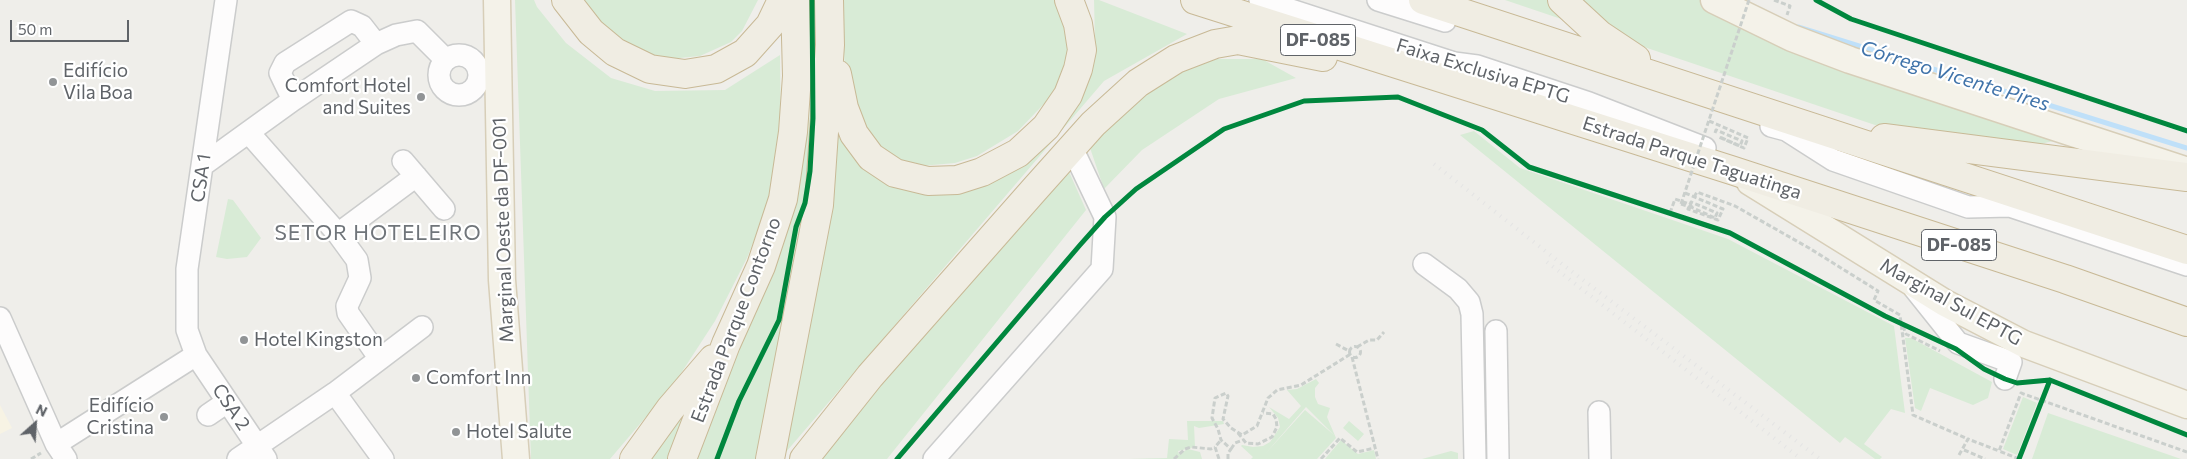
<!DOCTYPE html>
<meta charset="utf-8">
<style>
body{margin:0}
#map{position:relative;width:2187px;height:459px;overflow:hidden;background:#efeeea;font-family:Commissioner,sans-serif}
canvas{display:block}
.north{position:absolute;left:10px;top:399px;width:50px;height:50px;-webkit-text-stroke:4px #fff;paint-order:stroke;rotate:26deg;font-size:14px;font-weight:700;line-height:20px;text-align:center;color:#5f6368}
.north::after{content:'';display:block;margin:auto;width:18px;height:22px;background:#5f6368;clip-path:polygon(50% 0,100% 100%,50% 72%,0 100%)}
.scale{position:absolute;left:10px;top:20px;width:119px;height:22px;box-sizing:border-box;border:2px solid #5f6368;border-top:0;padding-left:6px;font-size:15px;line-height:18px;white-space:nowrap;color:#5f6368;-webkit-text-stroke:4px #fff;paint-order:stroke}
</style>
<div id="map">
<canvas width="2187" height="459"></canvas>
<div class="north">N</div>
<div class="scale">50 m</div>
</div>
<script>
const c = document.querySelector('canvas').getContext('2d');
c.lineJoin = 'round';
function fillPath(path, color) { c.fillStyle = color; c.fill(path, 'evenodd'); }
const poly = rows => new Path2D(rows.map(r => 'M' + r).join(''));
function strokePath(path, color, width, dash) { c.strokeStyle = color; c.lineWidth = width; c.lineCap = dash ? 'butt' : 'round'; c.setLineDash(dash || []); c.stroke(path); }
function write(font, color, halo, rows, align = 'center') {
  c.font = font + ' Commissioner,sans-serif'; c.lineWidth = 4.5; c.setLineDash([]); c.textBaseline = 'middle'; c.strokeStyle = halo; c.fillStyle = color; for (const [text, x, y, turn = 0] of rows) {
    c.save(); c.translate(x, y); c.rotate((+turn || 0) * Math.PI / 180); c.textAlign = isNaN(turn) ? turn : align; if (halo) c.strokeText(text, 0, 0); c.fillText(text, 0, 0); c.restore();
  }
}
fillPath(poly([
 [0,405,12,428,0,434]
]), '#f7f3e4');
fillPath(poly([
 [515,0,534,0,537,7,566,43,611,78,655,91,725,90,780,55,781,130,767,207,747,258,715,321,674,384,610,459,531,459],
 [576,0,758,0,742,31,731,42,700,56,659,60,621,43],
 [809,0,810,189,767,410,755,459,691,459,763,286],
 [841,0,1055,0,1059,6,1067,32,1070,58,1062,85,1018,131,977,156,955,163,921,166,896,160,872,145,846,87],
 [1094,0,1099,0,1187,34,1104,81,780,459,831,129,871,170,978,182,1089,77,1095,43],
 [1505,0,1705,0,2058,140,2027,147,1875,125],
 [1200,59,1262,59,1296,78,1219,99,1142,150,1104,189,1089,145,1153,88],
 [1474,131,1520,168,1728,239,1894,326,1905,413,1891,409,1864,444,1882,457,1880,459,1875,459,1845,437,1840,443,1460,135],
 [1066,165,1086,210,887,459,815,459],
 [228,199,233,200,261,238,247,257,227,259,216,257],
 [1905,338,1911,338,1992,382,1988,398,1973,405,1930,388,1921,411,1915,408],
 [1316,379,1319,383,1315,388,1315,397,1318,404,1330,408,1327,417,1336,438,1317,459,1251,459,1253,457,1241,446,1242,445,1253,447,1263,446,1270,442,1280,427,1278,418,1269,407,1289,419,1301,406,1287,390,1297,389],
 [1306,407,1334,435,1305,410,1266,453],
 [2023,397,2037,403,2017,455,2003,449],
 [692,402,673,459,646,459],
 [2048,413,2181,459,2032,459],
 [1187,421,1223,421,1224,424,1199,428,1194,426,1195,447,1178,451,1179,454,1188,449,1200,452,1202,459,1128,459,1167,458,1169,439,1188,440],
 [1349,421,1364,434,1358,441,1343,428],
 [1341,440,1358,454,1374,450,1376,459,1325,459],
 [1451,451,1458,453,1458,459,1422,459]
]), '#d8ebd6');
strokePath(poly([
 [1798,27,2187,148]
]), '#bfe0f9', 5);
const minor = poly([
 [226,0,187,269,187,330,196,355,266,459],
 [1260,0,1454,63,1477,66,1589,103,1705,148],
 [1378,0,1445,21],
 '439 75a20 20 0 1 1 40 0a20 20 0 1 1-40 0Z',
 [293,100,280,73,285,63,351,21,362,26,376,44],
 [1771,126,1786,130,1833,160,1968,207,2010,206,2187,265],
 [249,133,338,234,357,260,360,278,347,306,348,313,380,359],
 [403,161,444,209],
 [203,165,293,100,376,44,396,35,417,31,446,60],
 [338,234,416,176],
 [1424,264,1458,289,1469,302,1472,314,1475,459],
 [1914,288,1958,343,2011,362,2005,379],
 [0,318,56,444,66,459],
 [1496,331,1498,459],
 [335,393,383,459],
 [1599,412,1600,459],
 [208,415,227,402],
 [56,444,196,355],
 [238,459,335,393,422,327],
 [934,459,1102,269,1105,217,1072,148]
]);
const major = poly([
 [497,0,502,280,516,459],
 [1714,0,1792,38,1850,60,2182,169],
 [1750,182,1945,303,2024,344,2187,405]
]);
const highway = poly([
 [566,0,591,32,615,52,650,69,685,74,716,69,745,53,770,25,782,0],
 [1195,0,1731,170,2065,279,2187,322],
 [1423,0,2187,250],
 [1562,0,1600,35,1636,59],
 [837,74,844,108,854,134,871,157,895,173,928,181,957,180,982,172,1018,153,1046,127,1068,95,1078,69,1082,50,1078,24,1069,0],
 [1884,138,2187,177],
 [634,459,670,409,713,359],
 [682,459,726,344,761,266,783,199,793,132,797,76,795,0],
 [770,459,819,205,830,45,829,0],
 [804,459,870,376,1034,190,1093,124,1138,83,1176,59,1215,44,1238,40,1323,57]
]);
strokePath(minor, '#cbcccc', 24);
strokePath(major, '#d7ceb8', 29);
strokePath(highway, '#c8b996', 30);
strokePath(poly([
 [1774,0,1790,6,1787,15],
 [1709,121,1748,138,1744,148,1719,137],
 [1715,133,1716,130,1742,141,1740,146,1720,137],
 [1685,193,1723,209,1718,220,1688,209,1691,202,1717,213,1715,218,1691,207,1692,205],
 [1694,197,1697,192,1735,206,1809,248,1878,291,1874,300,1900,315,1913,415,1968,439],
 [1681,204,1690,207],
 [1670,213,1675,199,1692,205],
 [1903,326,1906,334,1940,351],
 [1336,344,1349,351],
 '1349.5 352a5.5 5.5 0 1 1 11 0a5.5 5.5 0 1 1-11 0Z',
 [1357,347,1369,340,1377,340,1384,332],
 [1352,357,1378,459],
 [1238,433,1246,443,1258,444,1272,437,1277,427,1276,419,1273,414,1263,413],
 [1231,449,1235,443,1243,440],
 [1964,450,1985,459],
 [1959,455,1968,439,1999,451],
 [31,459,41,453],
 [1174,459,1185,449,1191,447,1211,449,1215,447],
 [1219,459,1215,447,1221,440],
 [1228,459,1228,453,1231,449,1221,440,1218,429,1212,418,1215,398,1226,393,1228,396,1223,419,1231,428,1242,435,1257,426,1268,398,1277,390,1301,385,1349,355],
 [1321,459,1340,438,1357,452,1375,448],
 [2019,459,1999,451,2021,393,2187,452]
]), '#cacfcc', 3, [5, 2.5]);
strokePath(minor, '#fdfcfc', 21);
strokePath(major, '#f4f2e9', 26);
strokePath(highway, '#f0ede3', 28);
strokePath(poly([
 [1434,164,1558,261,1820,459],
 [1547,262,1801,459]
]), '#e4e4e4', 4, [1, 6]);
strokePath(poly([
 [1681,204,1749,0]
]), '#cacfcc', 3, [5, 2.5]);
strokePath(poly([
 [1816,0,1851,19,2187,131],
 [717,459,739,401,779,320,796,227,805,203,810,171,813,118,812,0],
 [897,459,1080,245,1105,217,1136,189,1224,129,1304,101,1398,97,1482,130,1529,167,1730,233,1885,316,1956,349,1984,369,2005,379,2017,383,2050,380,2187,435],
 [2019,459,2050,380]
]), '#00873e', 5);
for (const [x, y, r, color] of [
 [53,82,5,"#919496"],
 [421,97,5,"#919496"],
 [244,340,5,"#919496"],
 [416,378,5,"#919496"],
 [164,417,5,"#919496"],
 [456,432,5,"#919496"]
]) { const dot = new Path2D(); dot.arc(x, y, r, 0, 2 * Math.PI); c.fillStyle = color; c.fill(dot); strokePath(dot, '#fff', 2); }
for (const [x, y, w] of [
 [1318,40,75],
 [1959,245,75]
]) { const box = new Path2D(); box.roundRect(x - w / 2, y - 15.5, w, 31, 4); c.fillStyle = '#fff'; c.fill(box); strokePath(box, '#5f6368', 1); }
write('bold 18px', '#5f6368', null, [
 ["DF-085",1318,40],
 ["DF-085",1959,245]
]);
write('19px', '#5f6368', '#fff', [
 ["Edifício",63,71],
 ["Vila Boa",63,93],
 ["Comfort Hotel",411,86,"right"],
 ["and Suites",411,108,"right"],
 ["Hotel Kingston",254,340],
 ["Comfort Inn",426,378],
 ["Edifício",154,406,"right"],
 ["Cristina",154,428,"right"],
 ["Hotel Salute",466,432]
], 'left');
write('19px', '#5f6368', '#fff', [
 ["Faixa Exclusiva EPTG",1483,71,17],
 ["Estrada Parque Taguatinga",1692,158,18],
 ["CSA 1",201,178,-82],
 ["Marginal Oeste da DF-001",503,230,-92],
 ["Marginal Sul EPTG",1951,302,29],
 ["Estrada Parque Contorno",736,320,-69],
 ["CSA 2",231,407,56]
]);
write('italic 20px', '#4174aa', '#fff', [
 ["Córrego Vicente Pires",1955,76,17]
]);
c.letterSpacing = '1px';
write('21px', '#70757a', '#fff', [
 ["SETOR HOTELEIRO",378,233]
]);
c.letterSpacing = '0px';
</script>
